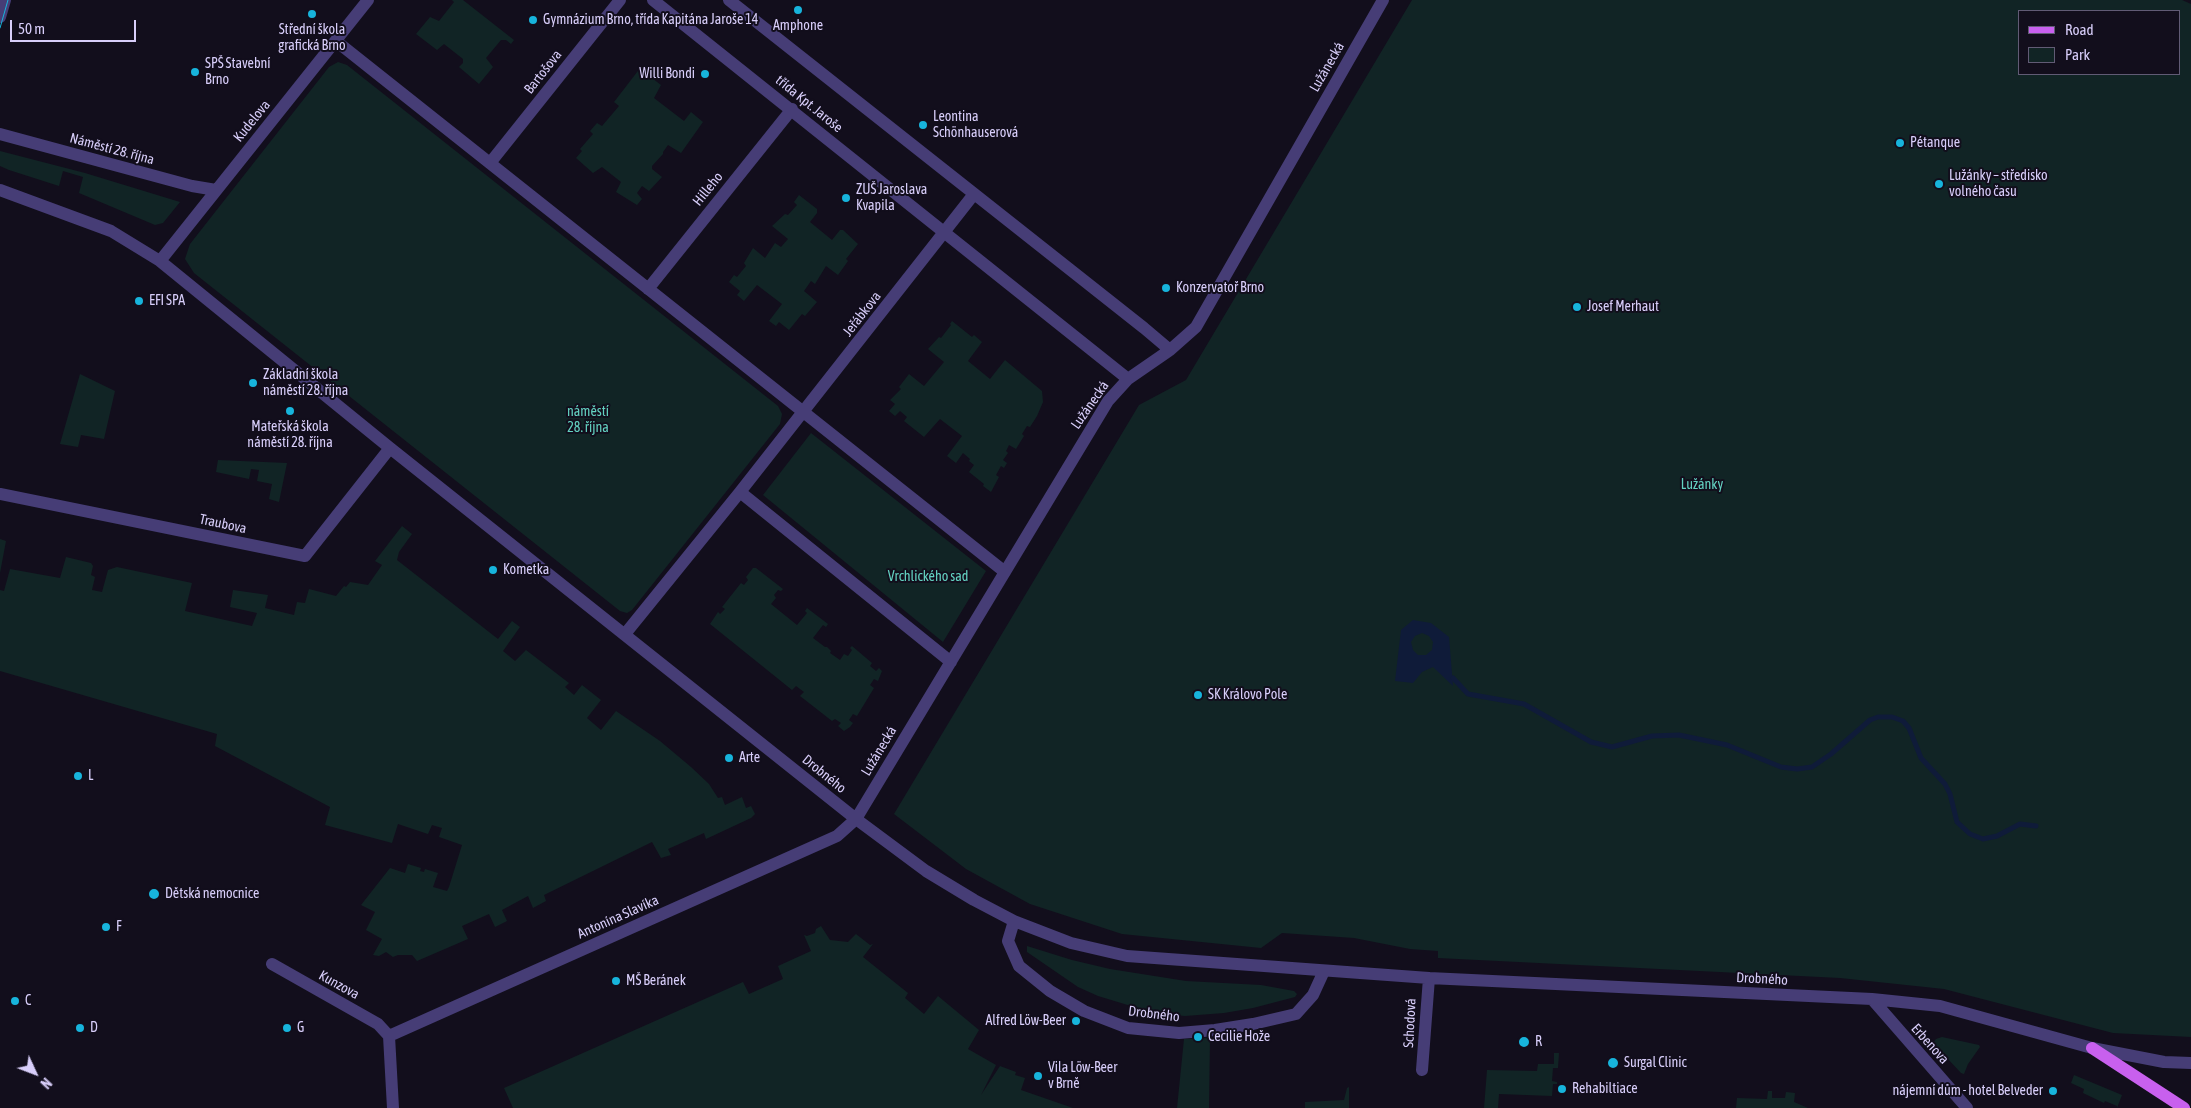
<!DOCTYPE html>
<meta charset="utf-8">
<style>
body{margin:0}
#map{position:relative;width:2191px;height:1108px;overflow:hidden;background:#120e1c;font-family:"Asap Condensed",sans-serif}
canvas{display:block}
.legend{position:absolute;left:2018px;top:10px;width:162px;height:65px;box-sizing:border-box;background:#120e1c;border:1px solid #615b75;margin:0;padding:6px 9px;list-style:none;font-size:15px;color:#d8cefa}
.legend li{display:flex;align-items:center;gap:10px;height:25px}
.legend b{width:25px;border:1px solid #615b75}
.north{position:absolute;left:10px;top:1048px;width:50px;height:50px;-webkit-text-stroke:4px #120e1c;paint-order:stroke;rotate:133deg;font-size:14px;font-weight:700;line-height:20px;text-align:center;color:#d8cefa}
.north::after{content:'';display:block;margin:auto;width:18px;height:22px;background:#d8cefa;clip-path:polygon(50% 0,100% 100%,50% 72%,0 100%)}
.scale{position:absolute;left:10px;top:20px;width:126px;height:22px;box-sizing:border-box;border:2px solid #d8cefa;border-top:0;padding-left:6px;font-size:15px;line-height:18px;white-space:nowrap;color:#d8cefa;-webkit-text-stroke:4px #120e1c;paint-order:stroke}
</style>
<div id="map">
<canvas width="2191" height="1108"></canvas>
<ul class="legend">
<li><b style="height:6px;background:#c860ee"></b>Road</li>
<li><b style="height:14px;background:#112425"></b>Park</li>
</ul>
<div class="north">N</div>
<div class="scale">50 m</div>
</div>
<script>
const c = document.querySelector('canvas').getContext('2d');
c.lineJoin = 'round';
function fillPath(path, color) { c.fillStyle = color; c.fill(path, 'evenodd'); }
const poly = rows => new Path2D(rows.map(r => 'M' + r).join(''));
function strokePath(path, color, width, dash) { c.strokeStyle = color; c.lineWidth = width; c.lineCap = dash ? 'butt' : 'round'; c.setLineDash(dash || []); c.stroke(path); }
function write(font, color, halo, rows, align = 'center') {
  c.font = font + ' "Asap Condensed",sans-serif'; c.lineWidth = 4; c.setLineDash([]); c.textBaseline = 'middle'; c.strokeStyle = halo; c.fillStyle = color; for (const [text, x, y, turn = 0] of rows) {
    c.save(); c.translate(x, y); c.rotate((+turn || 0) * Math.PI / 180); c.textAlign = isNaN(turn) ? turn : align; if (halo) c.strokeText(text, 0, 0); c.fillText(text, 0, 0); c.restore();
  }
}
fillPath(poly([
 [452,0,463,0,514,40,511,44,506,40,501,40,486,58,493,67,479,84,459,67,463,63,463,59,444,44,437,50,416,34,430,17,439,21,454,2],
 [1412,0,2182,0,2191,4,2191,1037,2113,1033,1944,989,1840,978,1438,958,1438,951,1410,949,1354,938,1282,933,1261,948,1122,934,1030,904,966,869,894,814,1139,405,1186,380],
 [2020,11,2180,11,2180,74,2020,74],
 [338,62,347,65,778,406,782,414,780,424,632,610,627,613,620,611,194,273,185,259,190,244,329,67],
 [641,67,644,72,661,85,654,98,684,121,691,112,703,122,681,153,668,145,663,152,663,154,652,166,652,169,662,177,649,191,642,186,637,193,642,199,637,205,616,192,621,182,602,167,593,173,576,158,582,151,580,149,593,134,590,131,597,123,602,126,619,106,614,102],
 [0,151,85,173,180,202,163,223,155,225,79,193,83,177,63,171,59,186,9,170,0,166],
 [799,195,817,209,817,213,810,222,832,240,840,230,843,230,858,244,846,259,848,261,838,275,826,266,815,284,811,281,804,291,817,302,805,316,802,314,789,330,779,322,776,326,769,321,782,304,757,285,744,301,737,295,740,291,729,282,734,275,737,277,746,266,744,263,753,248,765,258,775,243,781,247,788,239,772,226,785,214,788,215,797,205,794,202],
 [952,321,972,337,974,335,982,342,968,361,990,379,1005,360,1042,391,1043,402,1037,416,1030,427,1027,426,1022,434,1024,436,1016,449,1009,445,1006,451,1008,453,1003,460,1007,463,1004,468,1001,466,996,475,999,477,991,492,983,486,984,484,969,472,974,465,969,461,970,459,963,453,956,463,947,456,962,436,940,419,924,437,904,421,907,417,900,411,895,416,889,411,895,404,890,400,901,389,899,387,909,374,924,386,944,362,928,349,939,337,941,338,951,325,950,324],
 [80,374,115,391,104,439,81,435,78,447,60,444],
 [811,433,986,571,943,642,763,495],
 [218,460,287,463,279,502,269,499,272,484,257,481,259,470,251,469,249,479,216,472],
 [402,526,412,534,399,552,397,560,498,639,512,621,520,627,503,651,515,661,526,650,569,683,565,687,574,695,582,685,601,700,587,718,601,730,616,711,660,741,691,767,709,784,718,798,722,797,725,805,742,797,746,808,751,806,755,814,751,818,706,839,704,833,668,849,671,855,661,858,652,842,544,895,546,901,533,908,528,896,502,910,507,921,495,927,489,914,462,926,468,939,417,961,412,955,398,955,393,957,386,952,379,956,373,955,382,939,366,930,375,912,361,905,390,868,405,873,408,864,421,868,420,871,424,872,425,869,438,873,433,887,447,891,449,887,462,845,439,837,442,828,432,825,428,834,398,824,392,843,325,825,330,807,215,746,217,734,0,671,0,590,4,591,10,569,60,578,66,557,91,563,93,566,91,575,95,577,92,590,102,592,108,570,117,567,192,583,185,611,252,626,257,613,230,607,233,590,268,595,265,608,294,615,297,602,305,603,309,589,336,596,344,586,346,587,350,582,368,585,382,565,375,561],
 [0,539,6,541,0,573],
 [753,568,756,568,783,589,781,591,778,590,774,595,776,598,771,604,797,625,807,613,805,611,807,608,828,624,826,627,823,625,813,638,825,647,827,647,831,651,830,653,840,660,844,654,848,656,852,650,850,648,852,646,872,663,870,666,876,671,879,668,882,671,878,681,874,679,870,685,874,688,857,716,853,714,849,720,853,723,850,727,844,731,838,726,841,723,835,719,832,721,800,696,804,692,796,686,792,690,710,624,718,612,720,614,725,609,722,607,741,583,744,585,748,580,746,577],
 [821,926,830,940,848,942,856,934,870,945,873,944,863,957,908,993,905,998,924,1014,938,996,979,1030,968,1049,996,1065,981,1095,1000,1066,1016,1072,1015,1075,1025,1078,1021,1090,1073,1108,513,1108,504,1088,743,982,749,994,783,979,778,966,811,951,804,935,807,936,815,933,816,929],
 [1027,946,1072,960,1110,969,1186,981,1261,985,1294,991,1297,994,1295,997,1253,1008,1224,1013,1185,1016,1154,1013,1098,996,1078,987,1027,952],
 [1942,1037,1979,1045,1980,1047,1968,1064,1964,1074,1961,1073,1933,1043,1936,1039],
 [1210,1038,1209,1108,1177,1108,1184,1039],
 [1554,1053,1559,1053,1558,1068,1553,1068,1552,1081,1557,1082,1557,1084,1553,1084,1552,1096,1499,1094,1498,1108,1484,1108,1487,1070,1537,1071,1538,1064,1554,1064],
 [2074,1075,2122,1095,2117,1108,2117,1106,2105,1101,2104,1103,2083,1093,2084,1089,2071,1083],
 [1349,1087,1349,1108,1305,1108,1305,1102,1344,1100,1347,1088],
 [1768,1091,1772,1091,1772,1098,1785,1098,1786,1092,1795,1093,1794,1102,1808,1108,1736,1108,1737,1098,1767,1099]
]), '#112425');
fillPath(poly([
 [1413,620,1431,623,1449,637,1453,686,1433,667,1422,672,1413,683,1395,681,1401,630],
 [1422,633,1429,636,1433,642,1432,650,1426,655,1418,655,1413,650,1411,642,1415,636]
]), '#0f1b39');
strokePath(poly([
 [1453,678,1468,694,1524,704,1591,742,1612,747,1652,736,1679,735,1727,745,1781,767,1797,769,1812,767,1831,754,1870,720,1878,717,1892,717,1903,721,1909,728,1921,758,1945,784,1950,794,1957,822,1970,834,1983,839,1997,836,2020,824,2036,826]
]), '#0f1b39', 5);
strokePath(poly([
 [653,0,1128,379],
 [729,0,1144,328,1170,350],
 [0,17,5,0],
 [336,41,1005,572],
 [0,134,192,186,216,190],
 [490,163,620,0],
 [0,190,111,231,160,261,390,448,856,819,926,871,974,900,1014,921,1071,943,1127,956,1429,978,1872,999,1940,1006,2092,1048,2164,1062,2191,1063],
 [160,261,368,0],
 [648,289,792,109],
 [740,492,951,662],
 [0,494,305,556,390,448],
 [625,634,740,492,974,194],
 [1014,921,1008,941,1019,966,1050,991,1084,1011,1128,1028,1179,1033,1215,1030,1253,1024,1296,1014,1313,995,1324,971],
 [272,964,378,1024,389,1036],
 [1872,999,1967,1108],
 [389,1036,837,836,856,819,1108,401,1128,379,1170,350,1196,327,1383,0],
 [389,1036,393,1108],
 [1422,1070,1429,978]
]), '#463d76', 12);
strokePath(poly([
 [2092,1048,2184,1108]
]), '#c860ee', 12);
strokePath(poly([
 [0,28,8,0]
]), '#17b4dc', 1);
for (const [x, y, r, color] of [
 [798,10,5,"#17b4dc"],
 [312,14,5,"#17b4dc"],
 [533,20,5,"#17b4dc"],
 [195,72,5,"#17b4dc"],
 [705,74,5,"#17b4dc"],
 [923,125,5,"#17b4dc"],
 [1900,143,5,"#17b4dc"],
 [1939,184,5,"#17b4dc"],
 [846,198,5,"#17b4dc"],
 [1166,288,5,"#17b4dc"],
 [139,301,5,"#17b4dc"],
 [1577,307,5,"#17b4dc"],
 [253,383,5,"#17b4dc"],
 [290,411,5,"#17b4dc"],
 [493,570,5,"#17b4dc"],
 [1198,695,5,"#17b4dc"],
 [729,758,5,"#17b4dc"],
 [78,776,5,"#17b4dc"],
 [154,894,6,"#17b4dc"],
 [106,927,5,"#17b4dc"],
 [616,981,5,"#17b4dc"],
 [15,1001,5,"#17b4dc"],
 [1076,1021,5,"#17b4dc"],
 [80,1028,5,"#17b4dc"],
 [287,1028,5,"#17b4dc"],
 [1198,1037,5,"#17b4dc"],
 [1524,1042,6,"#17b4dc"],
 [1613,1063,6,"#17b4dc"],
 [1038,1076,5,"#17b4dc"],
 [1562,1089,5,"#17b4dc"],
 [2053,1091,5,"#17b4dc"]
]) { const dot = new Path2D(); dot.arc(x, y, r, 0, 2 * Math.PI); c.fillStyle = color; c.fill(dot); strokePath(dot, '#120e1c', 2); }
write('14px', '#d8cefa', '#120e1c', [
 ["Gymnázium Brno, třída Kapitána Jaroše 14",543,20],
 ["Amphone",798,26,"center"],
 ["Střední škola",312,30,"center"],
 ["grafická Brno",312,46,"center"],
 ["SPŠ Stavební",205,64],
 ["Brno",205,80],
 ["Willi Bondi",695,74,"right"],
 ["Leontina",933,117],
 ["Schönhauserová",933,133],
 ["Pétanque",1910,143],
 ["Lužánky – středisko",1949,176],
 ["volného času",1949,192],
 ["ZUŠ Jaroslava",856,190],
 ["Kvapila",856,206],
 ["Konzervatoř Brno",1176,288],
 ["EFI SPA",149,301],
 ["Josef Merhaut",1587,307],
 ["Základní škola",263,375],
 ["náměstí 28. října",263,391],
 ["Mateřská škola",290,427,"center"],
 ["náměstí 28. října",290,443,"center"],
 ["Kometka",503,570],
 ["SK Královo Pole",1208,695],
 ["Arte",739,758],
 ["L",88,776],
 ["Dětská nemocnice",165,894],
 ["F",116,927],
 ["MŠ Beránek",626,981],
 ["C",25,1001],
 ["Alfred Löw-Beer",1066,1021,"right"],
 ["D",90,1028],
 ["G",297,1028],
 ["Cecilie Hože",1208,1037],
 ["R",1535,1042],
 ["Surgal Clinic",1624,1063],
 ["Vila Löw-Beer",1048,1068],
 ["v Brně",1048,1084],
 ["Rehabiltiace",1572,1089],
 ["nájemní dům - hotel Belveder",2043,1091,"right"]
], 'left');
write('14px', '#d8cefa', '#120e1c', [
 ["Lužánecká",1327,67,-60],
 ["Bartošova",543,72,-52],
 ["třída Kpt. Jaroše",809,104,39],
 ["Kudelova",252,121,-51],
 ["Náměstí 28. října",112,149,15],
 ["Hilleho",708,189,-51],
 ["Jeřábkova",862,314,-52],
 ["Lužánecká",1090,405,-55],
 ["Traubova",223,524,12],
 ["Lužánecká",879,751,-59],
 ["Drobného",824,774,39],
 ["Antonína Slavíka",618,917,-24],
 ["Drobného",1762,979,3],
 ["Kunzova",339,985,29],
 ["Drobného",1154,1014,7],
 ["Schodová",1410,1023,-87],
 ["Erbenova",1930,1044,48]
]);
write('14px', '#63d1c1', '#120e1c', [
 ["náměstí",588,412],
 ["28. října",588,428],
 ["Lužánky",1702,485],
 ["Vrchlického sad",928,577]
]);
</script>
